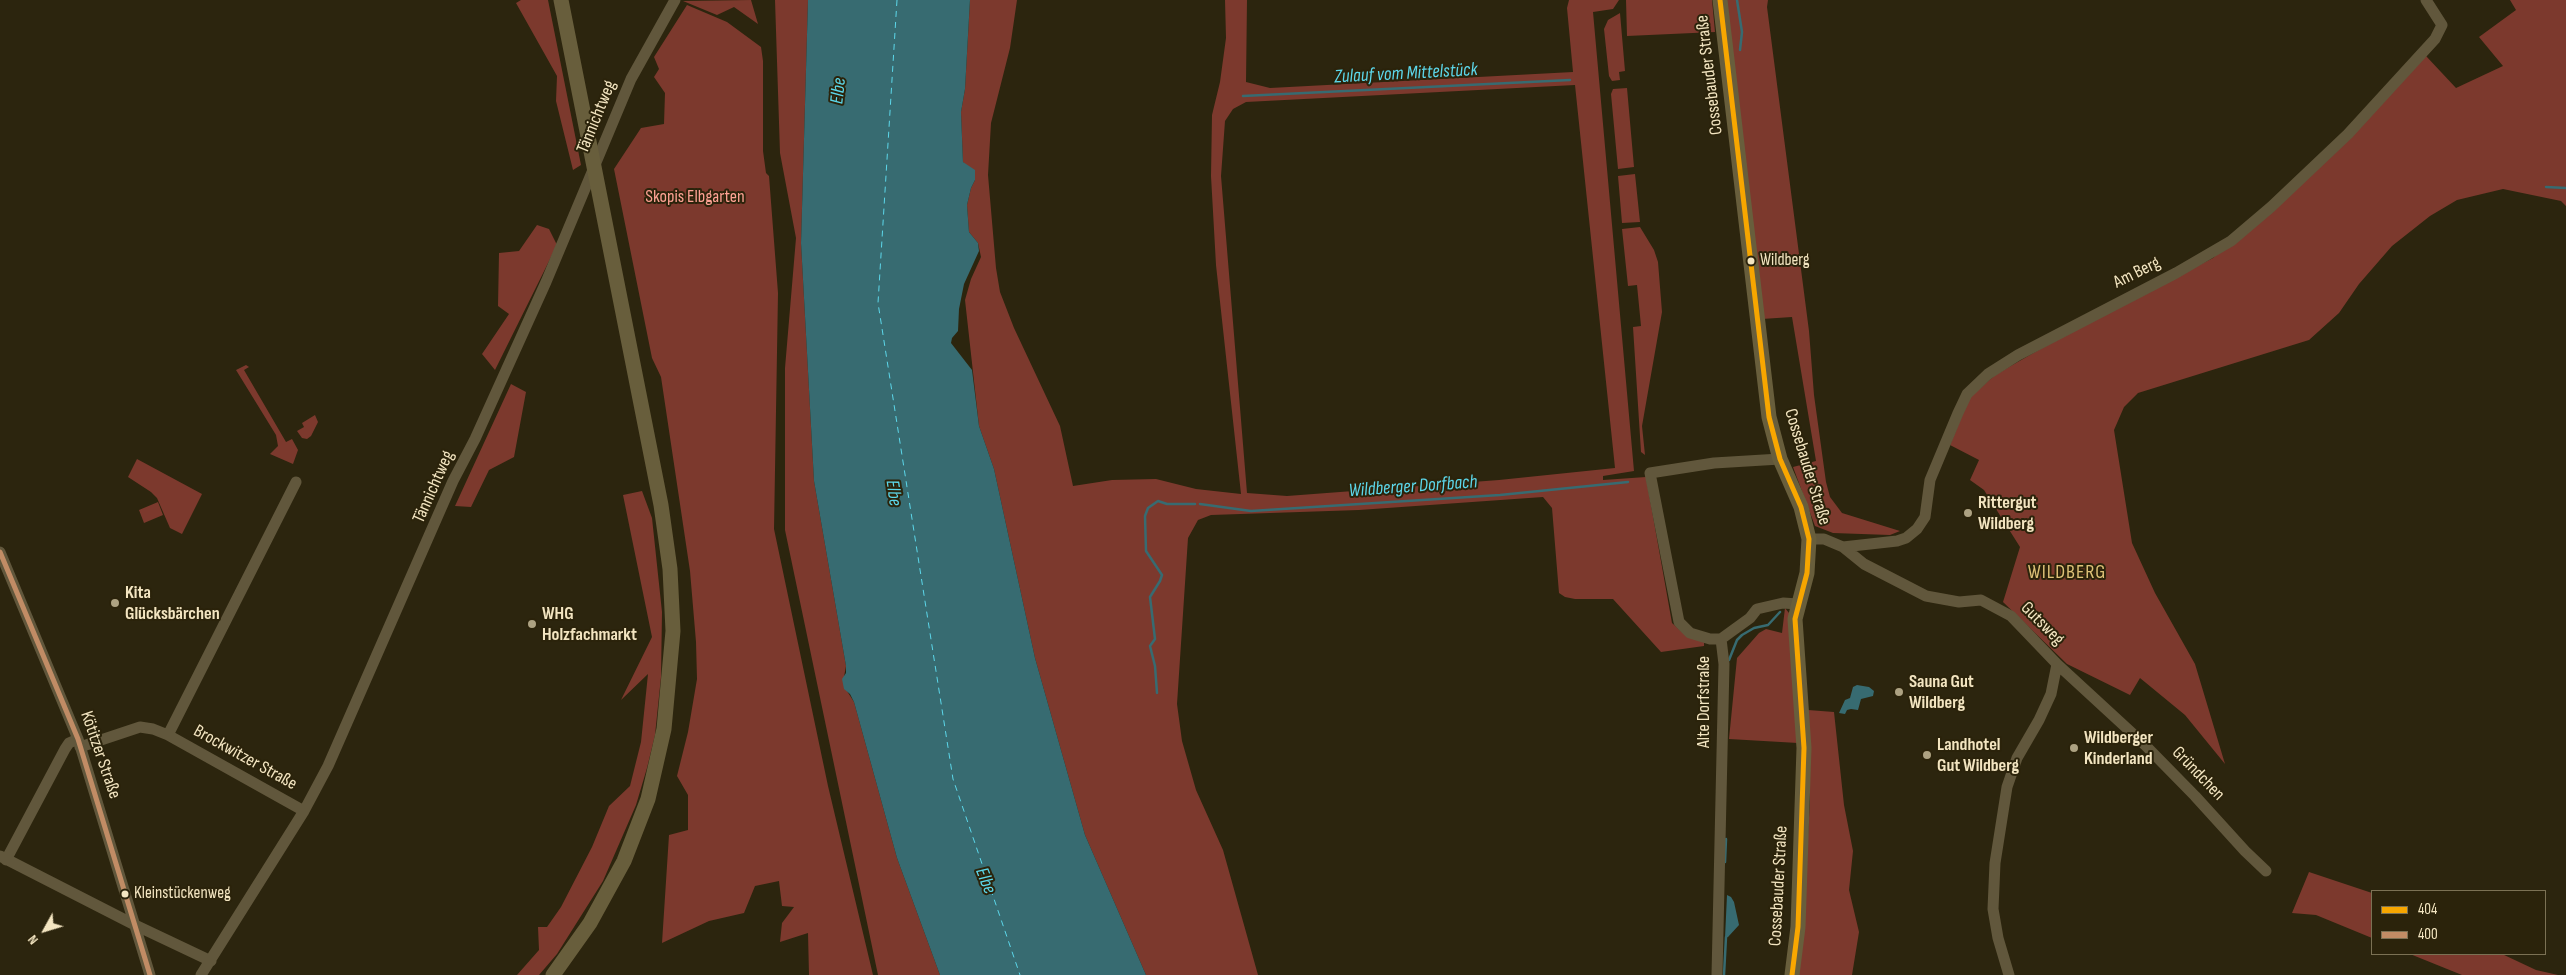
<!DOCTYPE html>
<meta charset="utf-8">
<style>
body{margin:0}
#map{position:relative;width:2566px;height:975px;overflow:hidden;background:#2c250e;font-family:"Sofia Sans Condensed",sans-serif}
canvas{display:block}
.legend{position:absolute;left:2371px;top:890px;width:175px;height:65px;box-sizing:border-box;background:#2b230b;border:1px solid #7b7154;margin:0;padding:6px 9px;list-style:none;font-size:15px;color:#f3e5c1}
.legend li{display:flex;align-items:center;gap:10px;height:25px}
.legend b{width:25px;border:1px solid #7b7154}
.north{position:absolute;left:20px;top:905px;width:50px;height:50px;-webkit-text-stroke:4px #2b230b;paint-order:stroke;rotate:231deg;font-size:14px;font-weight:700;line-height:20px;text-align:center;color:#f3e5c1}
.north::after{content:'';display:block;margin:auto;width:18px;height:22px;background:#f3e5c1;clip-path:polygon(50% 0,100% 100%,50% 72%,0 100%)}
</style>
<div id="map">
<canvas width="2566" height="975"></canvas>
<ul class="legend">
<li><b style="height:6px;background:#f7a600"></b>404</li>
<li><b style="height:6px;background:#c18c65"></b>400</li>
</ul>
<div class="north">N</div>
</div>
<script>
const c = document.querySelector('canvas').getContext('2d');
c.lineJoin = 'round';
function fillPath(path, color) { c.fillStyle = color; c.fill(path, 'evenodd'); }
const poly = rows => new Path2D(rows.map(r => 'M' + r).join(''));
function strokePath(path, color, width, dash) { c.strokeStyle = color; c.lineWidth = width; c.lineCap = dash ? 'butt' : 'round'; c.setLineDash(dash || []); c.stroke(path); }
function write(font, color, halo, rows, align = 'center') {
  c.font = font + ' "Sofia Sans Condensed",sans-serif'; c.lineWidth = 4; c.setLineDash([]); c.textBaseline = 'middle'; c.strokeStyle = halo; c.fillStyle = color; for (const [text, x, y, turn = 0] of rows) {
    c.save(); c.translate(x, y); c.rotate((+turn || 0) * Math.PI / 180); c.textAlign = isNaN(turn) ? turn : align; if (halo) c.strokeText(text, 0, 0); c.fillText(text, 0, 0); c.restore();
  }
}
fillPath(poly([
 [521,0,548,0,581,165,573,170,556,101,557,76,516,3],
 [751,0,758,24,734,7,717,15,683,1],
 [775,0,808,0,801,243,814,481,846,666,844,677,847,691,854,702,897,858,940,975,878,975,785,530,785,368,796,238,780,153],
 [970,0,1017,0,1010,48,991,123,988,175,996,268,1000,292,1014,328,1060,426,1073,486,1112,480,1156,479,1196,489,1241,494,1216,265,1211,176,1212,115,1220,82,1226,38,1225,0,1247,0,1246,82,1270,88,1573,72,1567,8,1569,0,1619,0,1613,9,1593,12,1634,471,1603,476,1603,480,1646,477,1672,623,1683,633,1704,641,1704,646,1661,652,1613,599,1575,599,1565,597,1559,593,1552,508,1543,497,1359,510,1211,515,1198,520,1188,538,1177,704,1182,741,1196,790,1223,850,1258,975,1146,975,1085,835,1035,658,994,469,979,426,965,300,971,279,981,257,978,243,969,232,967,205,971,188,975,180,963,162,961,112,965,89],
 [1575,85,1615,468,1499,480,1287,496,1247,493,1221,176,1225,121,1233,109,1246,102],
 [1626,0,1712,0,1715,32,1627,36],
 [1726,0,1768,0,1767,7,1809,331,1814,395,1826,482,1830,497,1842,513,1900,531,1890,535,1833,533,1815,526,1793,467,1816,461,1792,317,1762,319],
 [2510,0,2566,0,2566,206,2561,201,2503,189,2457,200,2430,216,2392,246,2359,284,2339,313,2309,340,2138,393,2124,407,2114,430,2132,543,2155,593,2195,664,2225,764,2185,715,2140,678,2130,695,2067,664,2003,602,2020,547,1984,490,1970,480,1979,460,1950,445,1969,398,1995,375,2091,320,2213,258,2426,56,2456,88,2503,66,2479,37,2516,10],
 [687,5,727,22,761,47,763,61,763,151,766,173,769,176,778,293,774,529,828,786,873,975,809,975,808,933,780,942,782,923,794,907,782,906,779,881,755,886,744,913,709,921,662,943,669,835,688,830,688,795,677,776,688,732,697,679,696,642,690,571,661,377,652,358,614,169,641,128,664,124,665,93,654,77,659,69,654,57],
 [1620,13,1625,71,1619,72,1620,80,1612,81,1609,76,1604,29,1608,20],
 [1627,88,1634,167,1618,169,1611,94,1613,89],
 [1635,174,1640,222,1622,223,1618,176],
 [537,225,549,229,557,245,495,370,482,354,509,314,498,306,499,253,519,251],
 [1640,227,1654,250,1658,262,1662,312,1642,426,1645,455,1641,452,1633,327,1641,326,1637,285,1628,286,1622,229],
 [246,365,249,367,244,370,286,442,292,439,298,450,293,464,270,454,278,446,276,435,236,370],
 [511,384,526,392,514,457,489,470,471,507,455,506],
 [315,415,318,422,311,436,307,439,302,438,297,431,304,427,302,423],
 [137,459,202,494,182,534,170,528,157,498,151,492,128,477],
 [642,491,652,518,662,612,661,677,655,735,647,768,636,805,603,881,557,954,539,975,517,975,539,950,538,927,547,927,561,907,592,847,609,806,630,786,641,742,648,674,621,700,652,637,623,495],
 [158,502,163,515,144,523,139,510],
 [1785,608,1789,613,1798,743,1729,739,1737,658,1759,633,1766,629,1782,633],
 [1808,710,1834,712,1844,805,1853,851,1849,890,1859,932,1852,975,1796,975,1802,934,1810,801],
 [2309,872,2372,893,2372,938,2316,915,2292,913],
 [2410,954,2502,954,2536,970,2558,975,2462,975]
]), '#7c392d');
fillPath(poly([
 [808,0,970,0,965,89,961,112,963,162,975,170,975,180,971,188,967,205,969,232,978,243,979,251,964,284,959,309,958,331,952,338,951,343,972,370,979,426,994,469,1035,658,1085,835,1146,975,940,975,897,858,854,702,850,694,844,689,842,679,846,673,846,666,814,481,801,243],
 [1857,685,1869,687,1874,691,1873,696,1861,699,1858,710,1851,709,1847,710,1845,714,1839,713,1845,700,1850,698,1853,687],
 [1727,895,1731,897,1734,902,1739,925,1728,937,1725,938]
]), '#376b71');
strokePath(poly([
 [1737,0,1742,32,1740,50],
 [1243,96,1570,80],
 [2546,187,2566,188],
 [1200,504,1251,511,1500,495,1628,482],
 [1729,660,1737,640,1742,635,1754,628,1768,625,1780,612],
 [1157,693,1155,666,1150,646,1155,639,1150,597,1160,581,1162,575,1146,551,1145,516,1148,508,1158,501,1167,504,1195,504],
 [1725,862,1726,839],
 [1724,975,1726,937]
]), '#376b71', 2.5);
strokePath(poly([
 [897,0,878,303,953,779,1020,975]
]), '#5cd7ea', 1, [6, 5]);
strokePath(poly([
 [1809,539,1824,539,1843,547,1864,564,1926,596,1959,602,1981,600,2011,616,2057,664,2051,694,2039,720,2017,758,2007,787,1995,863,1993,909,1998,938,2009,975],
 [1843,547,1897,541,1906,538,1917,529,1925,517,1930,480,1958,413,1967,394,1988,374,2018,355,2176,273,2231,241,2271,207,2348,134,2435,39,2442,25,2426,0],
 [0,552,78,739,150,975],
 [1721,639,1710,639,1690,633,1679,622,1650,473,1714,463,1780,459],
 [1721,639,1750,618,1757,609,1783,603,1798,604],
 [2057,664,2145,745,2195,796,2245,851,2266,871],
 [168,735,304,811],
 [80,747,140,727,153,729,168,735,296,482],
 [0,856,135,925,211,961],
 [6,860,65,749,69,743,78,739],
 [201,975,304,811,328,766,453,481,475,439,546,282,631,79,675,0],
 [1717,975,1724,664,1721,639]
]), '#61573c', 11);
strokePath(poly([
 [1720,0,1769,417,1780,459,1801,507,1809,539,1807,573,1795,619,1804,748,1798,927,1792,975],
 [553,975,590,923,624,861,648,799,664,729,673,631,670,569,661,505,561,0]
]), '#685e3c', 15);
strokePath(poly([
 [1720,0,1769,417,1780,459,1801,507,1809,539,1807,573,1795,619,1804,748,1798,927,1792,975]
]), '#f7a600', 5);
strokePath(poly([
 [0,552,78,739,150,975]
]), '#c18c65', 5);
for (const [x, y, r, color] of [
 [1751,261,4.5,"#f3e5c1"],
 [1968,513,5,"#ada282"],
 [115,603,5,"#ada282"],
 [532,624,5,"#ada282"],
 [1899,692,5,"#ada282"],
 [2074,748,5,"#ada282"],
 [1927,755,5,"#ada282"],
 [125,894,4.5,"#f3e5c1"]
]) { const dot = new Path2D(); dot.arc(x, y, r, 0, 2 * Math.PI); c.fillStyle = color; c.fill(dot); strokePath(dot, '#2b230b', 2); }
write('17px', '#f3e5c1', '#2b230b', [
 ["Wildberg",1760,261],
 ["Kleinstückenweg",134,894]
], 'left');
write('18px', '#f3e5c1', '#2b230b', [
 ["Cossebauder Straße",1710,75,-97],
 ["Tännichtweg",597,117,-68],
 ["Am Berg",2137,273,-26],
 ["Cossebauder Straße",1807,467,73],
 ["Tännichtweg",434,487,-66],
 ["Gutsweg",2042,624,45],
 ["Alte Dorfstraße",1704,702,-90],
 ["Kötitzer Straße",100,755,71],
 ["Brockwitzer Straße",245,758,29],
 ["Gründchen",2198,774,46],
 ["Cossebauder Straße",1779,886,-87]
]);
write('18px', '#fea294', '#2b230b', [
 ["Skopis Elbgarten",695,197]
]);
write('bold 18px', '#f3e5c1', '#2b230b', [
 ["Rittergut",1978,503],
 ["Wildberg",1978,524],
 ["Kita",125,593],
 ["Glücksbärchen",125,614],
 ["WHG",542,614],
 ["Holzfachmarkt",542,635],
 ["Sauna Gut",1909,682],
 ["Wildberg",1909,703],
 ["Wildberger",2084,738],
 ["Kinderland",2084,759],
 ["Landhotel",1937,745],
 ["Gut Wildberg",1937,766]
], 'left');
write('italic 19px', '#5cd7ea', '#2b230b', [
 ["Zulauf vom Mittelstück",1406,74,-3],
 ["Elbe",839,91,-84],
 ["Wildberger Dorfbach",1413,487,-4],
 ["Elbe",893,493,82],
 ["Elbe",985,881,68]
]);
c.letterSpacing = '1px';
write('20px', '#dec177', '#2b230b', [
 ["WILDBERG",2067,573]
]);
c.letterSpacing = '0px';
</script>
